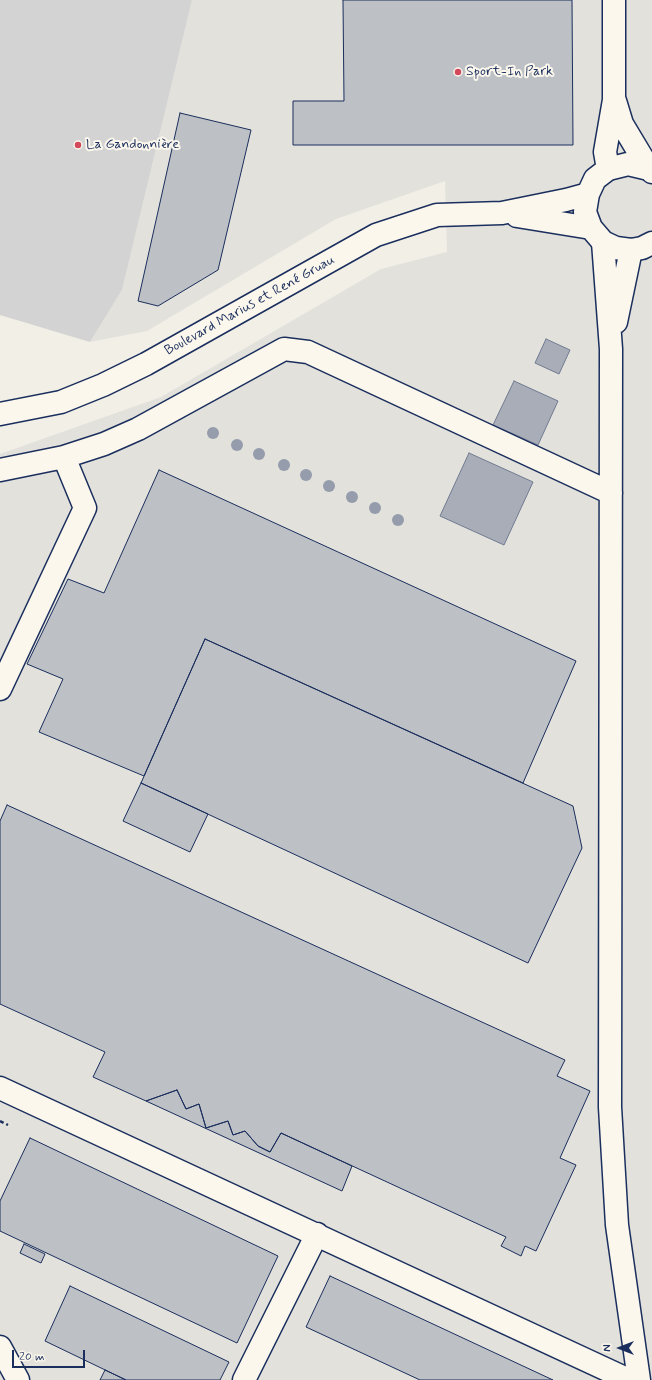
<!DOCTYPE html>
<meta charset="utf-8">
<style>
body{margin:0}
#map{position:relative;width:652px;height:1380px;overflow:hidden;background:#f2efe6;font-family:Mynerve,sans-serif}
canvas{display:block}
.north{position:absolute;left:600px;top:1328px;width:40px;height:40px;-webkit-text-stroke:3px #fbf7ec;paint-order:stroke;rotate:270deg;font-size:11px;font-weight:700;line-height:16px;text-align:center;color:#1b2f5e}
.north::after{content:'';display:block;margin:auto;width:14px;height:18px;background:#1b2f5e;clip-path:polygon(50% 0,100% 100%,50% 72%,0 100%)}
.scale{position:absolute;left:12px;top:1350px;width:73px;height:18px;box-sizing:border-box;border:2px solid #1b2f5e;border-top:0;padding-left:5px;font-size:12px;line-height:14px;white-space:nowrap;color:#1b2f5e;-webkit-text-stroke:3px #fbf7ec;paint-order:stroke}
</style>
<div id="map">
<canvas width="652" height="1380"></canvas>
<div class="north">N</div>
<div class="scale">20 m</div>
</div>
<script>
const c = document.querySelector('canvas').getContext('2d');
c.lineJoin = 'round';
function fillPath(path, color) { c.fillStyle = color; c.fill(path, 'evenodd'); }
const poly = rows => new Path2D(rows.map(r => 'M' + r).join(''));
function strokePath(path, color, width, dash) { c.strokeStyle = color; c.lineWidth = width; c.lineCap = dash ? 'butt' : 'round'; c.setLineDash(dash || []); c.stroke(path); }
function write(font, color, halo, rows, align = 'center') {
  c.font = font + ' Mynerve,sans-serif'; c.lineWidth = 4; c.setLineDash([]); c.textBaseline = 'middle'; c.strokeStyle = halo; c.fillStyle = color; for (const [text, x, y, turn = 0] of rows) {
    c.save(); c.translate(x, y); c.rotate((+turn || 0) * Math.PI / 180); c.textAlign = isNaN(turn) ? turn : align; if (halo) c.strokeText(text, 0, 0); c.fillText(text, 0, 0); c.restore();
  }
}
fillPath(poly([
 [192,0,652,0,652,1380,0,1380,0,454,161,397,381,269,447,252,445,181,336,219,147,331,90,342,122,290]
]), '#e2e1dc');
fillPath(poly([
 [0,0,192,0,122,290,90,342,0,315]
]), '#d2d3d2');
const water = poly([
 [546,339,570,350,559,374,535,363,546,339],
 [514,381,558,401,538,445,493,425,514,381],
 [469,453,533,482,504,545,440,516,469,453]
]);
fillPath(water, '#a9adb7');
strokePath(water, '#707b93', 1);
const building = poly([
 [343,0,572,0,573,145,293,145,293,101,344,101,343,0],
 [180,113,251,130,218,270,158,306,138,301,180,113],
 [159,470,576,661,523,783,205,639,144,776,39,732,63,679,27,664,68,579,104,593,159,470],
 [205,639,573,806,582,848,528,963,141,783,205,639],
 [141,783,208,814,190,852,123,821,141,783],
 [7,805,565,1060,557,1076,590,1091,560,1158,576,1165,536,1251,525,1246,521,1256,501,1246,506,1237,281,1133,270,1152,258,1146,245,1131,233,1135,228,1121,206,1128,199,1104,186,1109,177,1090,146,1101,93,1077,105,1052,0,1004,0,821,7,805],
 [177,1090,186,1109,199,1104,206,1128,228,1121,233,1135,245,1131,258,1146,270,1152,281,1133,352,1166,342,1191,146,1101,177,1090],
 [30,1138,278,1256,237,1343,0,1231,0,1201,30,1138],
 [24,1244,45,1254,41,1263,20,1253,24,1244],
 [330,1276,553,1380,420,1380,306,1327,330,1276],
 [70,1286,229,1362,220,1380,126,1380,45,1341,70,1286],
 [105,1370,126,1380,100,1380,105,1370]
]);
fillPath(building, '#bdc0c4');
strokePath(building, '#1b2f5e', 1);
const minor = poly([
 [615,101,622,124,649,169],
 [608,169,605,152,614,100,614,0],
 [603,242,611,349,610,1107,617,1225,639,1380],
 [616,322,631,250],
 [0,470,64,457],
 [0,689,85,508,64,457,104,444,138,429,284,349,308,352,611,493],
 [0,1088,629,1380],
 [0,1347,18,1380],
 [244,1380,317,1234]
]);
const major = poly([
 [652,172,649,169,628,164,608,169,595,179,588,194,585,212,591,228,603,242,616,248,631,250,642,248,652,243],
 [517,216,591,228],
 [0,414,61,402,103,385,146,364,376,235,437,215,502,213,566,200,588,194]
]);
strokePath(minor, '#1b2f5e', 25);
strokePath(major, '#1b2f5e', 25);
strokePath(poly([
 [0,1121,8,1125]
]), '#1b2f5e', 2.5, [4, 3]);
strokePath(minor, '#fbf7ec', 22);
strokePath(major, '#fbf7ec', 22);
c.fillStyle = '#959cab';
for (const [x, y] of [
 [213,433],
 [237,445],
 [259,454],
 [284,465],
 [306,475],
 [329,486],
 [352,497],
 [375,508],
 [398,520]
]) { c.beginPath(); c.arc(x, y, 6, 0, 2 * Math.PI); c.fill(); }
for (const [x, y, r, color] of [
 [458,72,4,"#d1495b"],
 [78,145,4,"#d1495b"]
]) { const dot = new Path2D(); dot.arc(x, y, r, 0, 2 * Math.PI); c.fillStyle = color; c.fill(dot); strokePath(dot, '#fbf7ec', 1.5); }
write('14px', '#1b2f5e', '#fbf7ec', [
 ["Sport-In Park",466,72],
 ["La Gandonnière",86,145]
], 'left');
write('14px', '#1b2f5e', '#fbf7ec', [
 ["Boulevard Marius et René Gruau",250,306,-29]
]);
</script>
